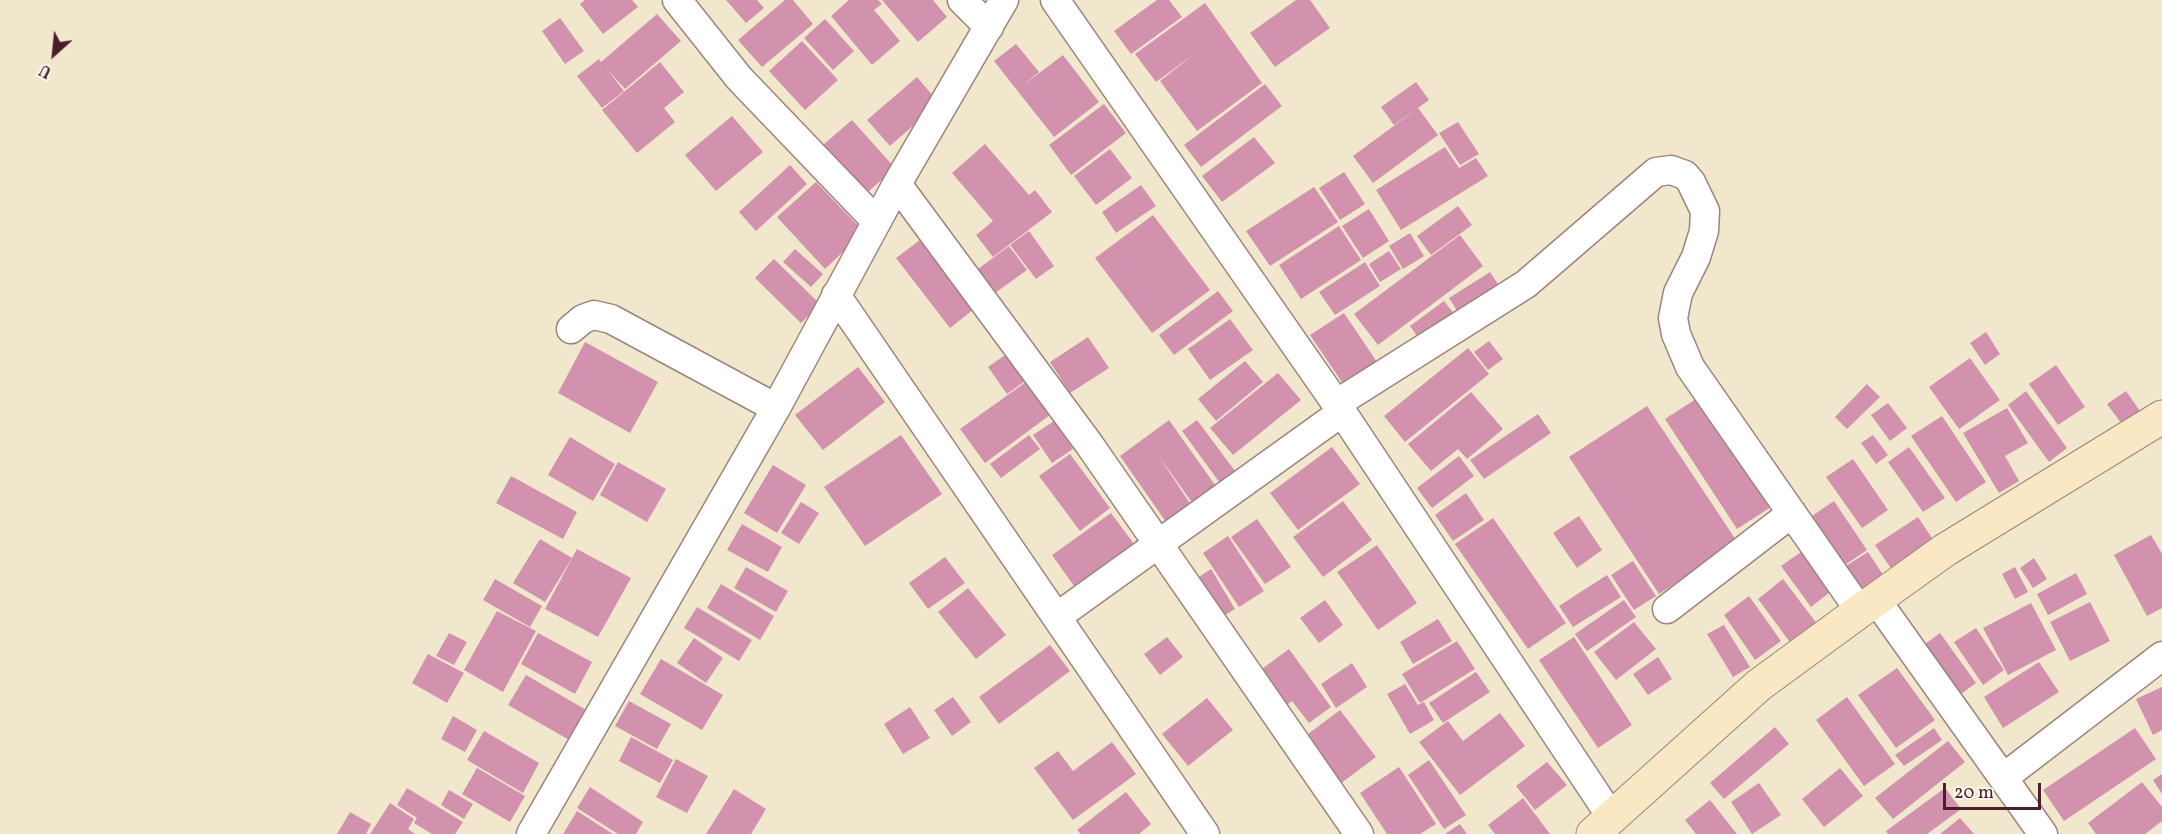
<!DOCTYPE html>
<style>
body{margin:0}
#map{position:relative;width:2162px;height:834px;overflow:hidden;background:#f1e7cd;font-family:Vollkorn,serif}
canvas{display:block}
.north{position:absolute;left:24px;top:24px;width:60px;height:60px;-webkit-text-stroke:4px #fbf7ec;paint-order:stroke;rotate:207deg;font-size:16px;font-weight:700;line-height:24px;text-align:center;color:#4a1f2b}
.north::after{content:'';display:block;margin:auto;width:21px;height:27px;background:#4a1f2b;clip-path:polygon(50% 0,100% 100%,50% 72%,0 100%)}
.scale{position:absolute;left:1943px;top:783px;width:98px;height:27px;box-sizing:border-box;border:3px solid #4a1f2b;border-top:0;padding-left:8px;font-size:18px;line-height:21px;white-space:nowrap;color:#4a1f2b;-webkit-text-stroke:4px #fbf7ec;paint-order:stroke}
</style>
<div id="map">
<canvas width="2162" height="834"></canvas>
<div class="north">U</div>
<div class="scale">20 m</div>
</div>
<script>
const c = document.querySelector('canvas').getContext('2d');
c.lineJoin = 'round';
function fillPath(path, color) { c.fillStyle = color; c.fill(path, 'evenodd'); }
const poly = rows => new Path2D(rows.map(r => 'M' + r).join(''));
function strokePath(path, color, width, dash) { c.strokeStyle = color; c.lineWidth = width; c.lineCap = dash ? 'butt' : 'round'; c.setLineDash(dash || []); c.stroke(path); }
fillPath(poly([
 [585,0,632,0,638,7,603,34,580,4],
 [726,0,757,0,764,8,746,23],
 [785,0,793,0,813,24,762,67,738,40],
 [849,0,878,0,882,4,874,10,900,41,872,65,831,16],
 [882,0,933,0,947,17,918,42],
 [1157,0,1169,0,1182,17,1131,54,1114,31],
 [1296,0,1310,0,1330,28,1275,67,1250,33],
 [1205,3,1262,83,1197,131,1160,81,1193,55,1156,82,1135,54],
 [657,14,681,41,625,89,606,68,624,91,602,108,577,76,599,59,601,62],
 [560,18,584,51,565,64,542,31],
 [825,19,854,51,833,70,804,38],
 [802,41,838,80,805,110,769,71],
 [1016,44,1039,72,1022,86,1063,55,1099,102,1054,137,994,61],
 [660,62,684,92,664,108,675,122,637,153,602,110],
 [917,77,939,103,890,146,867,120],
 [1416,82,1429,100,1394,125,1381,107],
 [1265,84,1282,106,1201,167,1184,145],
 [1104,104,1126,133,1071,175,1049,145],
 [1418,108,1438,135,1373,183,1353,156],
 [732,116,763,152,716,191,685,155],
 [852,120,895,168,860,199,817,150],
 [1458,122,1479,154,1460,165,1439,133],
 [1254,137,1275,163,1222,202,1202,176],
 [985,144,1029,195,1035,190,1052,212,993,257,976,235,993,221,952,173],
 [1445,147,1459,168,1476,158,1488,176,1401,230,1376,190],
 [1110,149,1132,178,1096,205,1074,176],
 [790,165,807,184,756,231,739,212],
 [1344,172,1365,204,1340,220,1319,188],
 [816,182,864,232,825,269,777,217],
 [1141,185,1156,206,1116,233,1102,212],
 [1314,187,1338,222,1270,266,1246,231],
 [1458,206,1472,225,1431,255,1417,236],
 [1369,209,1389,241,1363,258,1342,226],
 [1153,215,1210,290,1152,333,1095,258],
 [1339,226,1361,260,1301,299,1279,265],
 [1029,231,1054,266,1036,279,1010,245],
 [1410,233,1424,256,1403,269,1389,246],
 [1460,235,1483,266,1378,345,1354,314],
 [920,240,974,309,950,328,896,258],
 [1009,246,1027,270,995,293,978,269],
 [795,249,823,274,811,287,783,262],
 [1389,251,1401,269,1380,282,1369,264],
 [774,259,820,304,801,323,755,278],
 [1365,262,1380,286,1335,315,1319,292],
 [1490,272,1504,293,1463,320,1449,298],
 [1218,291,1233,311,1174,355,1159,335],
 [1444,301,1459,320,1424,346,1410,326],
 [1344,313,1381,368,1348,391,1310,335],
 [1230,319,1253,350,1210,380,1188,349],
 [1986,332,2000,354,1985,365,1970,343],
 [1088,337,1109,368,1070,393,1050,362],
 [1489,341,1503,359,1488,370,1474,352],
 [585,342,658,382,630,433,558,393],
 [1468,348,1489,374,1405,442,1384,416],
 [1008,353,1028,379,1007,394,988,367],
 [1970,358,2000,400,1959,429,1929,387],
 [1245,361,1263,382,1216,421,1198,399],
 [2056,365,2085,407,2058,425,2029,384],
 [858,367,885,402,823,450,795,415],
 [1278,373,1301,400,1233,455,1210,428],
 [1026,382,1050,415,985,463,960,429],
 [1867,384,1880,397,1847,429,1835,417],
 [2026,391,2067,448,2049,462,2008,405],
 [2126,391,2142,414,2124,427,2107,404],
 [1471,392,1503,429,1467,459,1458,449,1431,471,1408,444],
 [1699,397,1771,507,1737,529,1665,419],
 [1888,403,1907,428,1890,441,1871,415],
 [1647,406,1738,543,1659,594,1569,457],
 [2007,408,2028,443,2005,456,2019,481,1999,493,1963,433],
 [1538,414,1551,433,1484,479,1470,460],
 [1942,416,1986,482,1956,502,1911,436],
 [1169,420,1220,492,1196,508,1158,455,1191,505,1166,522,1120,456],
 [1197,420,1241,479,1225,490,1182,431],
 [1054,421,1073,449,1052,463,1033,435],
 [901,435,942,494,865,546,824,487],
 [1029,435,1040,449,1001,478,990,464],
 [1873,435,1888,455,1876,464,1861,443],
 [570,437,615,464,593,501,548,475],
 [1332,447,1360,484,1298,530,1270,493],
 [1909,447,1945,498,1923,512,1888,462],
 [1070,454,1110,508,1080,531,1039,476],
 [1459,456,1474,476,1432,508,1417,488],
 [1853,459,1888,510,1862,528,1826,477],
 [618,462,666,489,647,522,600,495],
 [773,465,806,485,777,533,744,513],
 [511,476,577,512,563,539,496,503],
 [1466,493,1484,520,1453,541,1435,515],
 [1343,501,1372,540,1323,577,1293,537],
 [1834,501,1867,550,1836,571,1803,522],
 [801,502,819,513,799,544,781,533],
 [1111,513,1134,544,1074,586,1052,555],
 [1579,516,1602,550,1577,568,1553,533],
 [1918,517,1940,550,1897,577,1875,545],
 [1493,518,1566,623,1528,649,1455,544],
 [1257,519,1291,567,1265,584,1231,537],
 [742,524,782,547,768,572,727,550],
 [2151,535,2162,554,2162,608,2147,616,2114,555],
 [1228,536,1264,591,1239,607,1203,553],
 [540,539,572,558,545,602,513,583],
 [1377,545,1417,603,1378,630,1337,572],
 [577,549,631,578,598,637,545,609],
 [1801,552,1830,592,1811,607,1781,566],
 [1868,552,1889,584,1862,601,1841,569],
 [945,557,965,583,928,609,909,583],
 [2034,558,2047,579,2033,588,2020,568],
 [1633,561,1656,596,1634,610,1611,575],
 [746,567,788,591,776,612,734,588],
 [2015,567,2028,592,2015,599,2002,574],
 [1211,569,1235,609,1215,621,1191,582],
 [2076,573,2087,594,2048,615,2037,594],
 [1607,575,1621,597,1573,627,1559,606],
 [495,579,542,606,530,627,483,600],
 [1783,579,1821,629,1795,649,1758,599],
 [721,584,774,616,760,640,707,608],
 [968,588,1006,635,976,659,938,612],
 [1749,596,1781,641,1755,660,1724,615],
 [1325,600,1343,625,1319,643,1300,618],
 [1624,600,1636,617,1587,651,1575,634],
 [2090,602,2110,641,2070,661,2050,622],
 [2031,603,2056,650,2008,675,1983,628],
 [697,607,752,640,739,661,684,628],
 [497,611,536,631,503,692,464,670],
 [1438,619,1452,641,1413,664,1400,642],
 [1634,622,1656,649,1616,680,1594,652],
 [1724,625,1750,667,1733,677,1707,634],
 [1976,628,2004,670,1983,685,1954,642],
 [449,633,467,642,454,665,436,656],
 [538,633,592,662,575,694,521,664],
 [1940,633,1976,683,1954,699,1917,650],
 [1167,637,1183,657,1160,675,1144,654],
 [1574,637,1632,725,1598,748,1539,660],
 [694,638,723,658,706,683,677,663],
 [1457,641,1475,669,1420,703,1402,674],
 [1050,645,1070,671,999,724,979,697],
 [1289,649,1331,707,1309,723,1292,701,1277,712,1251,677],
 [428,654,464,673,447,703,412,683],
 [1658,657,1672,679,1648,695,1633,674],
 [661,659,723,695,702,730,640,694],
 [2039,662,2059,692,2003,728,1984,697],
 [1352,663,1367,687,1336,708,1321,684],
 [1897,668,1935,720,1896,748,1858,695],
 [1476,672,1490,692,1443,723,1429,703],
 [526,675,588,711,571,741,508,705],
 [1405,684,1418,705,1424,702,1434,720,1410,734,1387,694],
 [2162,687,2162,730,2153,735,2136,699],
 [953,697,971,722,952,736,934,710],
 [1847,697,1895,764,1864,786,1816,720],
 [1207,698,1233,730,1188,766,1162,734],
 [629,701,671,724,657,749,615,726],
 [910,707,930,738,903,754,884,724],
 [1340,710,1376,757,1340,784,1304,737],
 [1500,713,1525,746,1460,795,1419,742,1448,721,1463,741],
 [453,716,477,730,465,752,441,739],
 [1775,727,1789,744,1724,799,1710,783],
 [1934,728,1942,740,1904,766,1895,755],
 [2135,728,2156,759,2064,821,2043,790],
 [484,731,539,763,523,793,467,760],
 [631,737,673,760,660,783,619,761],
 [1948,741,1965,762,1893,819,1875,798],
 [1112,742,1136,774,1073,820,1034,768,1058,751,1073,771],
 [676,759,708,776,687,813,656,797],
 [1429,760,1466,815,1444,829,1408,775],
 [1547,762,1567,785,1535,810,1516,786],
 [1399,767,1436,824,1420,834,1387,834,1360,793],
 [477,768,525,796,510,822,462,794],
 [1840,768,1863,796,1824,827,1802,799],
 [2162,774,2162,794,2153,780],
 [2142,782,2162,807,2162,821,2145,834,2096,834,2088,823],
 [1759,783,1781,815,1752,834,1731,802],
 [590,787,643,822,636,834,618,834,577,808],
 [407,788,463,822,455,834,432,834,414,823,417,818,397,805],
 [1945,788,1961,809,1927,834,1888,834,1886,831],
 [734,789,766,809,751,834,706,834],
 [449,790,473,804,464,819,441,805],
 [1126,792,1151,824,1139,834,1081,834,1077,830],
 [1523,798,1550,834,1495,834,1488,825],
 [1710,800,1737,834,1696,834,1685,820],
 [390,803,414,819,408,829,415,834,370,834],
 [577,811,613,834,563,834],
 [350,812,371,824,366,834,337,834],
 [1960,818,1974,834,1940,834],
 [1460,824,1467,834,1445,834]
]), '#d292ae');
const street = poly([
 [677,0,739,78,876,221],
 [962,0,989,27],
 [1055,0,1342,412,1612,818],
 [897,184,1089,444,1359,834],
 [836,295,1205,834],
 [571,329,583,319,594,315,611,319,776,408],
 [1336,404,1526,284,1656,172,1671,170,1685,175,1691,182,1705,211,1704,231,1696,257,1678,293,1673,318,1676,334,1690,367,1860,611],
 [1877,601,2043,834],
 [1667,609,1792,513],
 [1058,616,1342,412],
 [2003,778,2162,656],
 [531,834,776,408,897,184,1004,0]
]);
const secondary = poly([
 [1593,834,1759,685,1860,611,1945,550,2162,417]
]);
strokePath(street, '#9e837c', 31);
strokePath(secondary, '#9e837c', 35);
strokePath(street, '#fff', 28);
strokePath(secondary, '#fae7c3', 33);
</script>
